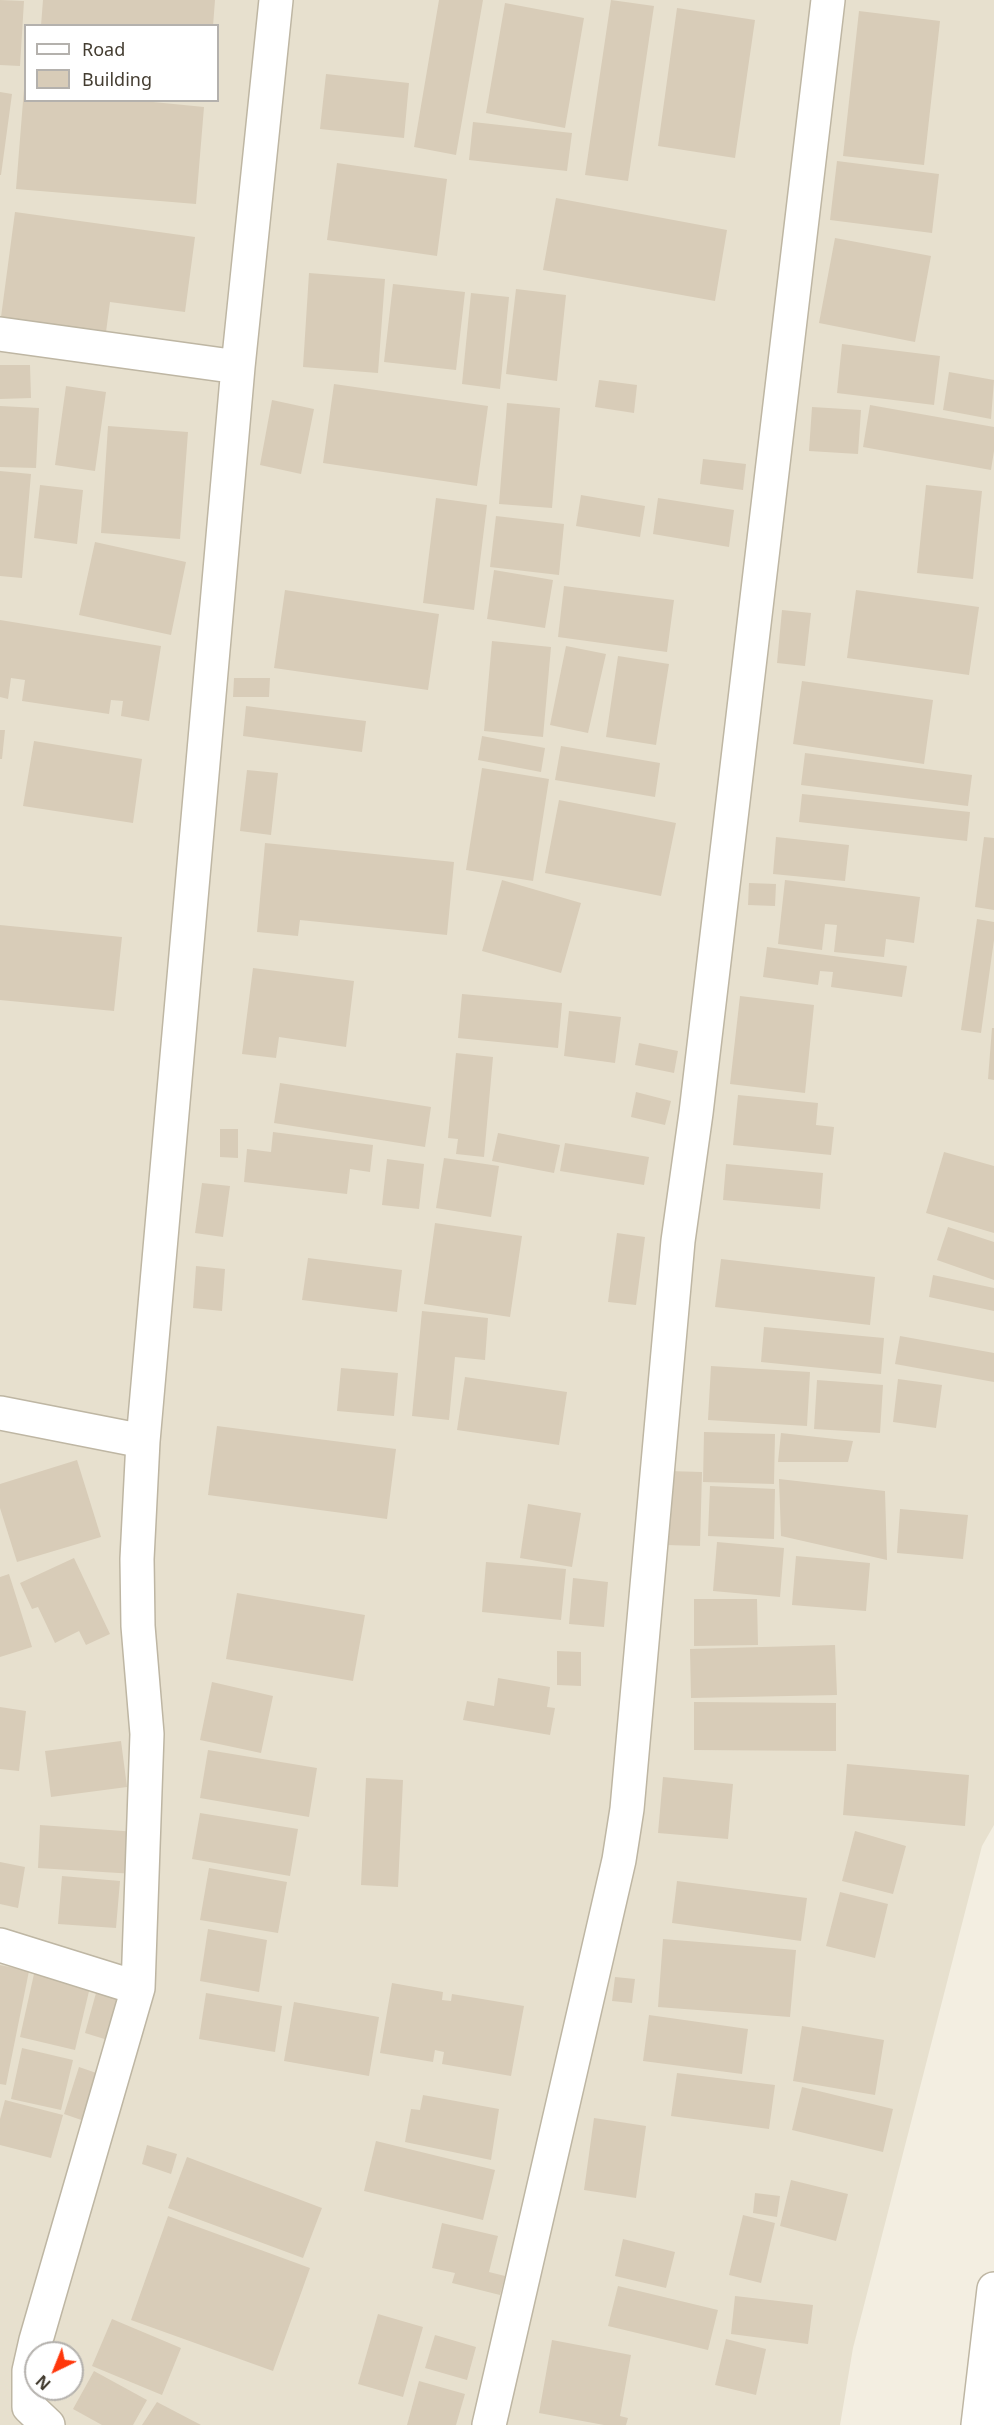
<!DOCTYPE html>
<style>
body{margin:0}
#map{position:relative;width:994px;height:2425px;overflow:hidden;background:#f3eee1;font-family:"Noto Sans",sans-serif}
canvas{display:block}
.legend{position:absolute;left:24px;top:24px;width:195px;height:78px;box-sizing:border-box;background:#fff;border:2px solid #b4b1ad;margin:0;padding:8px 10px;list-style:none;font-size:18px;color:#443d31}
.legend li{display:flex;align-items:center;gap:12px;height:30px}
.legend b{width:30px;border:2px solid #b4b1ad}
.north{position:absolute;left:24px;top:2341px;width:60px;height:60px;box-sizing:border-box;background:#fff;border:2px solid #b4b1ad;border-radius:50%;rotate:223deg;font-size:16px;font-weight:700;line-height:24px;text-align:center;color:#443d31}
.north::after{content:'';display:block;margin:auto;width:21px;height:27px;background:#ff370b;clip-path:polygon(50% 0,100% 100%,50% 72%,0 100%)}
</style>
<div id="map">
<canvas width="994" height="2425"></canvas>
<ul class="legend">
<li><b style="height:8px;background:#fff"></b>Road</li>
<li><b style="height:16px;background:#d8ccb8"></b>Building</li>
</ul>
<div class="north">N</div>
</div>
<script>
const c = document.querySelector('canvas').getContext('2d');
c.lineJoin = 'round';
function fillPath(path, color) { c.fillStyle = color; c.fill(path, 'evenodd'); }
const poly = rows => new Path2D(rows.map(r => 'M' + r).join(''));
function strokePath(path, color, width, dash) { c.strokeStyle = color; c.lineWidth = width; c.lineCap = dash ? 'butt' : 'round'; c.setLineDash(dash || []); c.stroke(path); }
fillPath(poly([
 [0,0,994,0,994,1825,982,1846,853,2348,840,2425,0,2425],
 [26,26,218,26,218,100,26,100],
 [36,2353,72,2353,72,2389,36,2389]
]), '#e7e0ce');
fillPath(poly([
 [0,0,24,1,20,66,0,65],
 [43,0,215,0,213,26,41,26],
 [439,0,483,0,456,155,414,147],
 [611,0,654,6,628,181,585,175],
 [505,3,584,18,565,128,486,113],
 [677,8,755,20,735,158,658,146],
 [859,11,940,21,924,165,843,156],
 [326,74,409,83,404,138,320,129],
 [24,89,26,100,133,100,204,107,196,204,16,189],
 [0,92,12,94,1,175,0,175],
 [473,122,572,133,567,171,469,160],
 [837,161,939,174,932,233,830,220],
 [337,163,447,179,437,256,327,240],
 [556,198,727,230,715,301,543,270],
 [15,212,195,237,185,312,110,302,106,332,1,317],
 [835,238,931,256,915,342,819,323],
 [309,273,385,279,378,373,303,367],
 [393,284,465,292,456,370,384,362],
 [516,289,566,295,557,381,506,374],
 [471,293,509,297,500,389,462,384],
 [842,344,940,356,934,405,837,393],
 [0,365,30,365,31,398,0,399],
 [949,372,994,380,991,419,943,410],
 [599,380,637,385,634,413,595,407],
 [334,384,488,406,477,486,323,463],
 [66,386,106,392,95,471,55,465],
 [272,400,314,409,301,474,260,465],
 [507,403,560,408,552,508,499,504],
 [870,405,994,427,994,451,991,470,863,447],
 [0,406,39,408,36,468,0,467],
 [812,407,861,410,858,454,809,451],
 [108,426,188,432,180,539,101,533],
 [703,459,746,464,743,490,700,484],
 [0,471,31,474,22,578,0,576],
 [40,485,83,490,77,544,34,538],
 [926,485,982,491,973,579,917,573],
 [581,495,645,506,640,537,576,526],
 [436,498,487,505,474,610,423,603],
 [658,498,734,510,729,547,653,534],
 [496,516,564,524,559,575,490,567],
 [95,542,186,562,171,635,79,615],
 [494,570,553,580,545,628,487,619],
 [564,586,674,600,667,652,558,637],
 [285,590,439,614,428,690,274,668],
 [856,590,979,607,969,675,847,658],
 [782,610,811,613,805,666,777,663],
 [0,620,161,646,149,721,121,716,123,701,111,700,109,714,22,701,25,680,11,678,8,699,0,697],
 [492,641,551,647,543,737,484,731],
 [566,646,606,654,588,733,550,725],
 [618,656,669,664,656,745,606,737],
 [234,678,270,678,269,697,233,697],
 [802,681,933,700,924,764,793,744],
 [246,706,366,721,362,752,243,736],
 [0,730,5,730,2,759,0,759],
 [482,736,545,748,541,772,478,760],
 [34,741,142,759,133,823,23,806],
 [561,746,660,763,655,797,555,780],
 [805,753,972,775,968,806,801,785],
 [482,768,549,779,533,881,466,870],
 [247,770,278,773,271,835,240,831],
 [802,794,970,812,967,841,799,822],
 [559,800,676,823,661,896,545,873],
 [776,837,849,845,845,881,773,874],
 [984,837,994,838,994,910,975,907],
 [265,843,454,862,447,935,300,920,298,936,257,932],
 [502,880,581,903,561,973,482,951],
 [785,880,920,897,914,943,886,939,884,957,834,952,837,925,825,924,822,950,778,944],
 [749,883,776,884,775,906,748,905],
 [977,919,994,922,994,940,981,1033,961,1030],
 [0,925,122,937,114,1011,0,1000],
 [767,947,907,966,902,997,831,987,833,972,820,971,818,985,763,977],
 [253,968,354,981,346,1047,279,1037,276,1058,242,1054],
 [462,994,562,1003,558,1048,458,1038],
 [740,996,814,1005,805,1093,730,1084],
 [569,1011,621,1017,615,1063,564,1056],
 [992,1028,994,1028,994,1080,988,1079],
 [639,1043,678,1051,674,1073,635,1065],
 [456,1053,493,1057,484,1157,456,1154,458,1139,448,1138],
 [280,1083,431,1107,425,1147,274,1123],
 [636,1092,671,1101,665,1125,631,1117],
 [738,1095,818,1103,816,1125,834,1127,831,1155,733,1145],
 [220,1129,238,1129,238,1158,220,1157],
 [273,1132,373,1145,370,1172,350,1169,347,1194,244,1182,247,1149,271,1152],
 [498,1133,560,1145,554,1173,492,1161],
 [565,1143,649,1157,644,1185,560,1171],
 [944,1152,994,1166,994,1233,926,1213],
 [444,1158,499,1166,491,1217,436,1208],
 [387,1159,424,1164,419,1209,382,1205],
 [726,1164,823,1173,820,1209,723,1200],
 [202,1183,230,1186,223,1237,195,1233],
 [435,1223,522,1236,510,1317,424,1304],
 [948,1227,994,1242,994,1280,937,1260],
 [617,1233,645,1237,636,1305,608,1302],
 [308,1258,402,1270,397,1312,302,1300],
 [721,1259,875,1277,870,1325,715,1307],
 [196,1266,225,1269,222,1311,193,1308],
 [933,1275,994,1288,994,1311,929,1297],
 [422,1311,488,1318,485,1360,455,1357,449,1420,412,1416],
 [764,1327,884,1338,881,1374,761,1362],
 [900,1336,994,1353,994,1382,895,1364],
 [711,1366,810,1372,807,1426,708,1420],
 [341,1368,398,1373,394,1416,337,1411],
 [465,1377,567,1392,559,1445,457,1430],
 [898,1379,942,1385,936,1428,893,1422],
 [817,1380,883,1385,880,1433,814,1429],
 [217,1426,396,1449,387,1519,208,1495],
 [704,1432,775,1434,774,1484,703,1482],
 [781,1433,853,1441,848,1462,778,1462],
 [77,1460,101,1537,17,1562,0,1508,0,1484],
 [668,1471,702,1472,700,1546,666,1545],
 [779,1479,885,1491,887,1560,781,1536],
 [710,1486,775,1489,774,1539,708,1536],
 [528,1504,581,1513,572,1567,520,1558],
 [900,1509,968,1515,963,1559,897,1553],
 [717,1542,784,1548,780,1597,713,1591],
 [796,1556,870,1563,866,1611,792,1605],
 [74,1558,110,1634,86,1645,79,1631,55,1643,38,1607,32,1609,20,1583],
 [486,1562,566,1569,561,1620,482,1612],
 [9,1574,32,1647,0,1657,0,1577],
 [573,1578,608,1582,604,1627,569,1624],
 [237,1593,365,1615,353,1681,226,1659],
 [694,1599,757,1599,758,1645,694,1646],
 [835,1645,837,1695,691,1698,690,1649],
 [557,1651,581,1652,581,1686,557,1685],
 [498,1678,550,1687,547,1707,555,1708,550,1735,463,1720,467,1701,494,1706],
 [212,1682,273,1696,261,1753,200,1740],
 [694,1702,836,1703,836,1751,694,1750],
 [0,1707,26,1711,19,1771,0,1769],
 [121,1741,127,1787,51,1797,45,1751],
 [208,1750,317,1768,309,1817,200,1798],
 [847,1764,969,1775,965,1826,843,1815],
 [663,1777,733,1784,728,1839,658,1833],
 [366,1778,403,1780,398,1887,361,1885],
 [200,1813,298,1829,290,1876,192,1859],
 [40,1825,137,1832,135,1874,38,1868],
 [855,1831,906,1846,893,1894,842,1881],
 [0,1862,25,1867,18,1908,0,1904],
 [209,1868,287,1882,278,1933,200,1920],
 [62,1876,120,1881,116,1928,58,1924],
 [677,1881,807,1898,801,1941,672,1923],
 [840,1892,888,1904,875,1958,826,1946],
 [208,1929,267,1940,259,1992,200,1981],
 [663,1939,796,1950,790,2017,658,2007],
 [0,1965,29,1971,6,2085,0,2084],
 [34,1974,90,1987,75,2050,20,2037],
 [615,1977,635,1979,632,2003,612,2001],
 [392,1983,443,1992,442,2000,451,2001,452,1994,524,2006,511,2076,442,2064,444,2052,435,2050,433,2062,380,2053],
 [96,1993,123,2000,111,2041,85,2033],
 [206,1993,282,2006,275,2052,199,2039],
 [294,2002,379,2017,369,2076,284,2061],
 [649,2015,748,2029,742,2074,643,2061],
 [802,2026,884,2040,875,2095,793,2081],
 [22,2048,73,2060,61,2110,11,2099],
 [79,2067,105,2076,90,2123,64,2114],
 [677,2073,775,2085,769,2129,671,2116],
 [802,2087,893,2109,883,2152,792,2130],
 [423,2095,499,2109,491,2160,405,2142,411,2109,420,2110],
 [5,2100,63,2115,51,2158,0,2145,0,2119],
 [594,2118,646,2126,636,2198,584,2190],
 [376,2141,495,2170,483,2220,364,2191],
 [147,2145,177,2154,171,2174,142,2164],
 [187,2157,322,2208,303,2258,168,2208],
 [791,2180,848,2194,836,2241,780,2226],
 [755,2193,780,2196,777,2217,753,2213],
 [743,2215,775,2223,761,2283,729,2275],
 [168,2216,310,2268,273,2371,131,2320],
 [442,2223,498,2236,489,2272,505,2276,500,2295,452,2283,455,2273,432,2268],
 [623,2239,675,2252,666,2288,615,2276],
 [618,2286,718,2310,708,2350,608,2326],
 [735,2296,813,2305,808,2344,731,2334],
 [378,2314,423,2327,403,2397,358,2384],
 [112,2319,181,2348,162,2395,92,2366],
 [435,2335,476,2347,467,2380,425,2368],
 [726,2339,766,2349,756,2395,715,2385],
 [552,2340,631,2355,620,2416,628,2418,626,2425,604,2425,539,2413],
 [94,2371,147,2400,133,2425,102,2425,73,2409],
 [419,2381,465,2394,456,2425,407,2425],
 [157,2402,201,2425,142,2425]
]), '#d8ccb8');
const minor = poly([
 [0,334,238,367],
 [0,1413,143,1441],
 [0,1945,138,1988],
 [48,2425,29,2407,29,2371,36,2340,138,1988,147,1734,138,1626,137,1559,143,1441,238,367,276,0],
 [489,2425,619,1860,627,1809,678,1241,696,1113,828,0],
 [978,2425,994,2289]
]);
strokePath(minor, '#beb6a3', 36);
strokePath(minor, '#fff', 33);
</script>
